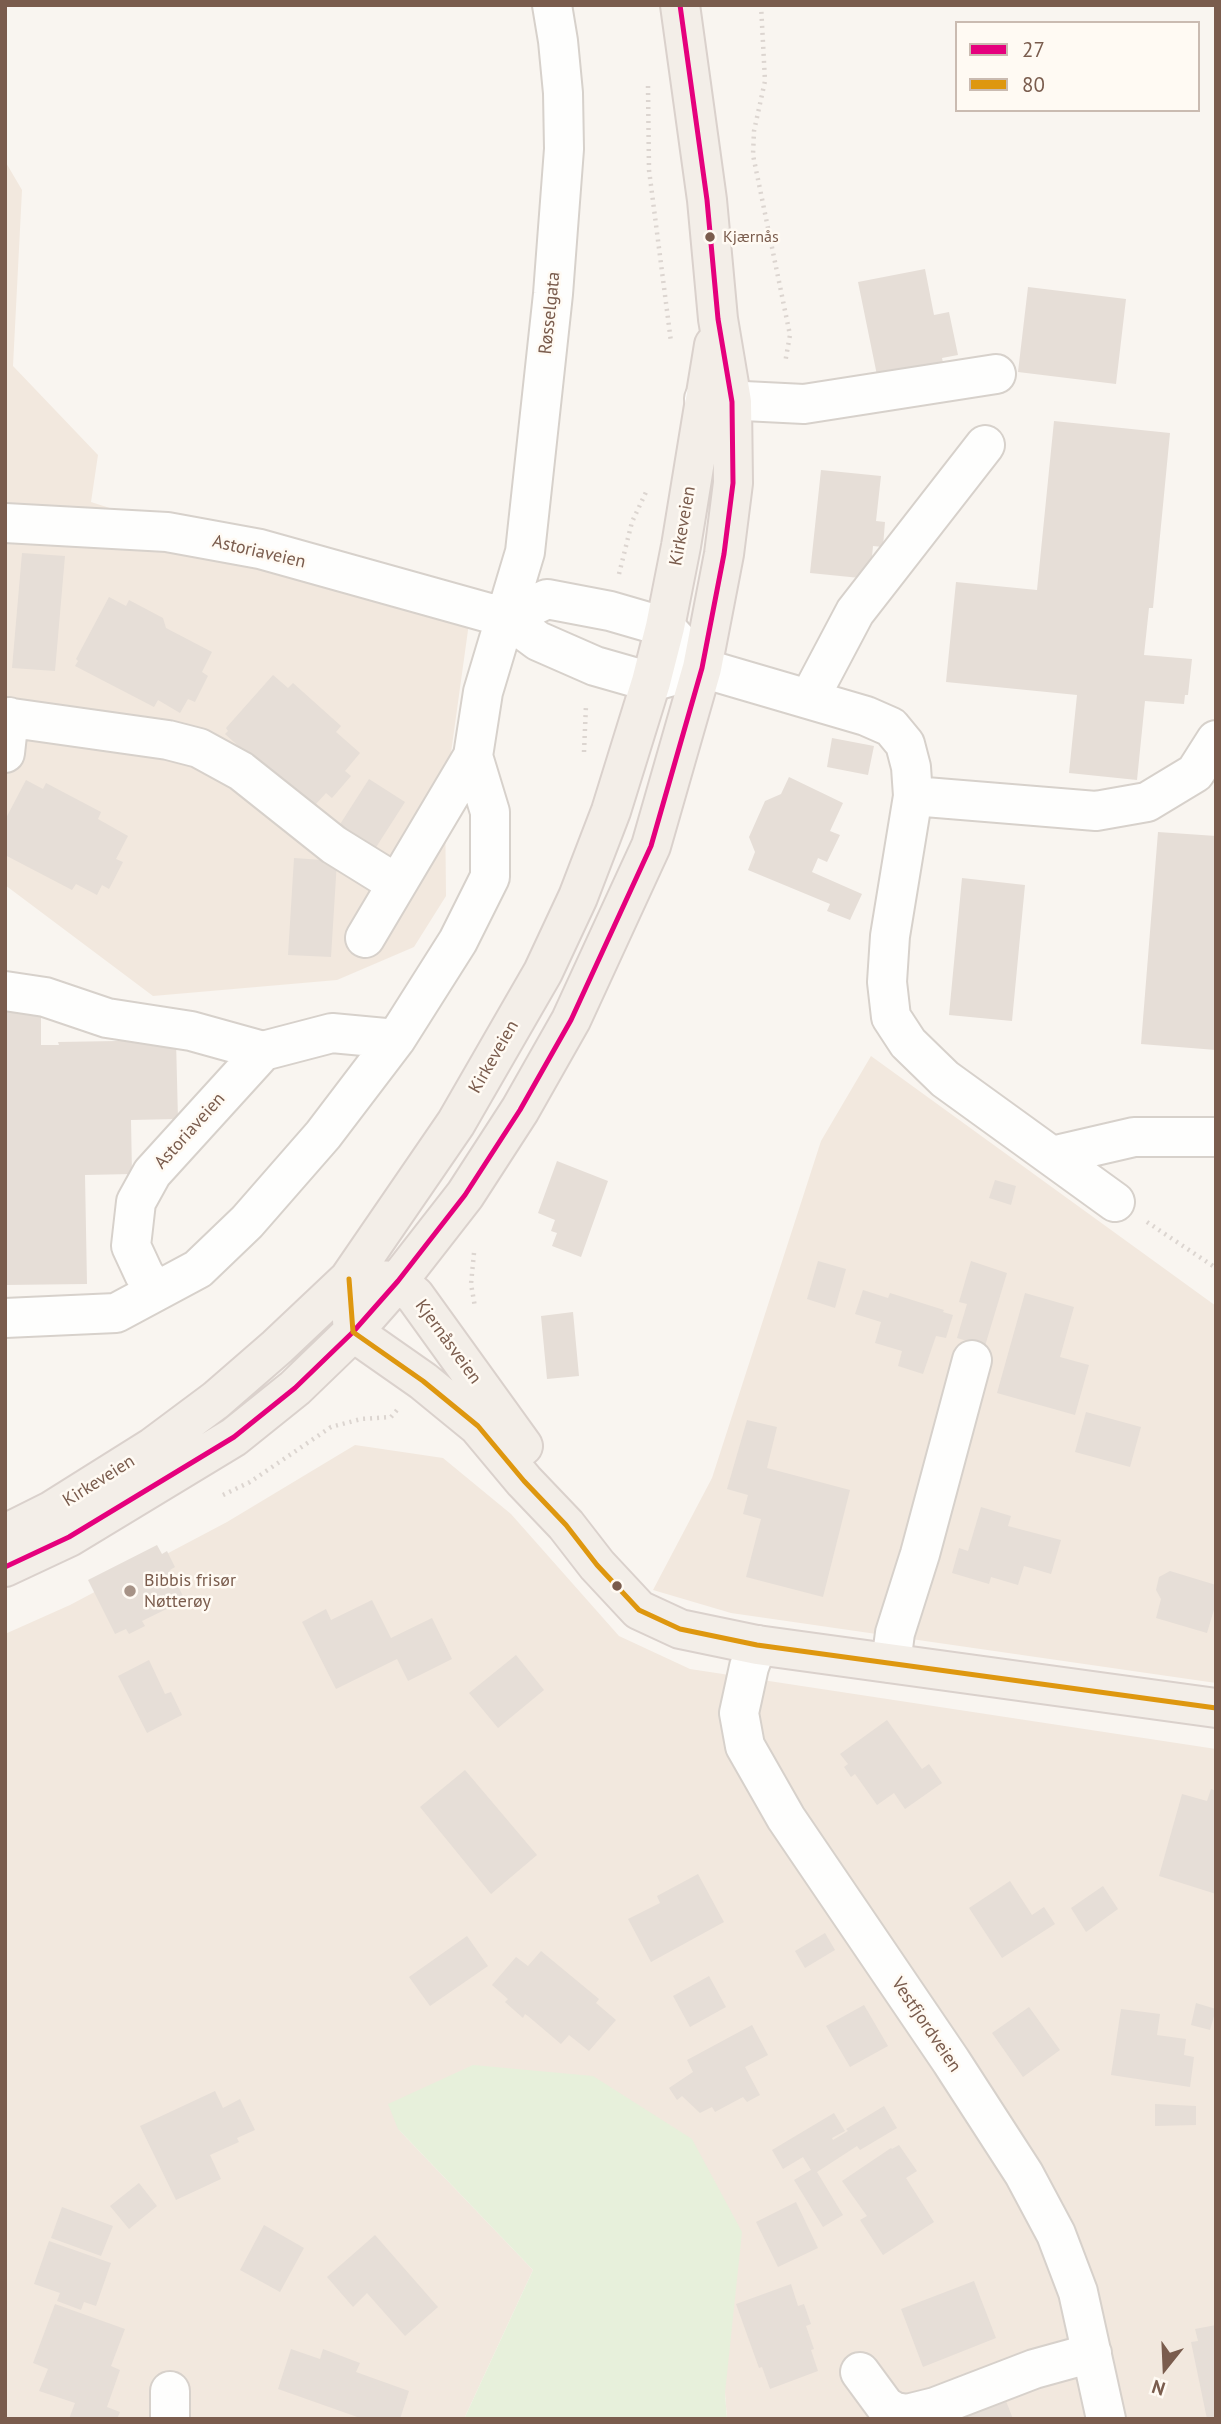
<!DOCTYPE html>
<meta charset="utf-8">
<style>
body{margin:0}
#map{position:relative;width:1221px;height:2424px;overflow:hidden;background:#f9f5f0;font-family:"PT Sans",sans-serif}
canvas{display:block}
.frame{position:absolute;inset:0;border:7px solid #7a5c4d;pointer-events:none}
.legend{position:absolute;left:955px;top:21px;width:245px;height:91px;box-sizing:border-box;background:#fffaf3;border:2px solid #cabbb1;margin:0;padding:9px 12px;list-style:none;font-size:21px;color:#7a5c4d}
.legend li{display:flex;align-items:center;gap:14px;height:35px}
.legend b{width:35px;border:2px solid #cabbb1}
.north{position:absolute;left:1130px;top:2333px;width:70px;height:70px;-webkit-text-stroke:5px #fffaf3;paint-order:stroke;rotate:198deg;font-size:19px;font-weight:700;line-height:28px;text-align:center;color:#7a5c4d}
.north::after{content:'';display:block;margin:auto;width:24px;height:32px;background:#7a5c4d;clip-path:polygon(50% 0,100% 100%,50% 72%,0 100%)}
</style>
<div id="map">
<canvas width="1221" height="2424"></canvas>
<div class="frame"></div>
<ul class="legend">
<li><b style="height:9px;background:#e5007d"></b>27</li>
<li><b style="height:9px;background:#de970f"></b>80</li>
</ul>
<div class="north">N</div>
</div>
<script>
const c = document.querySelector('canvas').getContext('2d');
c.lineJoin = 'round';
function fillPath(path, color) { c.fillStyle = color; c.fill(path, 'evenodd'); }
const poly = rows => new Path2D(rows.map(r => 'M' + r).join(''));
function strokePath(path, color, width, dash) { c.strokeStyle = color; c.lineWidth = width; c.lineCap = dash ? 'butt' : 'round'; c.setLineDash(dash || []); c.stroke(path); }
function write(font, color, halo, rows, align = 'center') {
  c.font = font + ' "PT Sans",sans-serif'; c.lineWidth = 5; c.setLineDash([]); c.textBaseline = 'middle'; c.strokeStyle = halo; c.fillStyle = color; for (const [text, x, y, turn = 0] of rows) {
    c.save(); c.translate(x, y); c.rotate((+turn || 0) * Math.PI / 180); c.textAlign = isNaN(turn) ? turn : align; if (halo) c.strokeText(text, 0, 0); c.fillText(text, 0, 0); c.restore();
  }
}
fillPath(poly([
 [5,161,22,190,13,366,98,455,91,502,469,623,445,796,446,896,414,947,337,980,153,996,5,885],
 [871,1056,1216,1306,1216,1683,731,1613,653,1590,712,1478,821,1141],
 [355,1445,443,1458,511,1514,619,1636,690,1669,1216,1749,1216,2419,727,2419,725,2393,399,2130,533,2270,464,2419,5,2419,5,1634,70,1605,227,1522]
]), '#f2e8de');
fillPath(poly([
 [473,2065,593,2076,692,2139,742,2232,725,2393,727,2419,464,2419,533,2270,398,2129,388,2104]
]), '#e7f0db');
fillPath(poly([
 [925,269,934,315,949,312,958,355,942,358,945,372,879,385,858,282],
 [1028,287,1126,299,1116,384,1018,372],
 [1054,421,1170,433,1153,608,1149,608,1144,655,1192,659,1188,695,1185,695,1184,704,1145,701,1137,780,1069,773,1077,695,946,682,956,582,1037,590],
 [821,470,881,476,876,521,885,522,883,547,873,546,870,579,810,573],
 [22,553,65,556,55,671,12,668],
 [109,597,126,606,129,600,163,618,166,628,212,652,202,672,208,676,195,702,188,699,180,713,158,700,154,707,75,666,78,661,76,659],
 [273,675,288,688,293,683,341,726,336,732,360,753,345,771,351,776,332,798,326,793,315,805,297,789,292,794,225,734,228,731,226,728],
 [832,738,874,746,868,775,827,767],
 [789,777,843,803,830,831,840,835,827,862,818,858,812,872,862,894,850,920,827,911,830,904,748,870,755,852,749,837,765,801,781,794],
 [369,779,405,802,373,852,337,829],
 [26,780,43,789,46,783,101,812,98,819,128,836,116,859,123,862,109,889,102,885,97,895,76,884,72,890,5,855,5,820],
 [1158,832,1216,836,1216,1050,1141,1044],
 [294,858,337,861,331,957,288,955],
 [962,878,1025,885,1012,1021,949,1015],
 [41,1007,41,1045,59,1045,58,1042,176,1040,178,1119,131,1120,132,1174,85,1175,87,1284,5,1285,5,1008],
 [557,1161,608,1181,581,1257,552,1246,557,1233,551,1231,555,1220,538,1213],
 [995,1180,1016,1186,1011,1205,989,1198],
 [818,1261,846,1269,835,1308,807,1299],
 [971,1261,1007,1273,985,1346,957,1338,967,1304,959,1302],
 [863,1290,888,1298,890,1293,944,1310,943,1312,953,1315,946,1338,936,1336,923,1374,898,1366,902,1351,875,1343,881,1322,855,1314],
 [1025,1293,1074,1307,1060,1357,1089,1365,1075,1415,997,1393],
 [573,1312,579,1376,547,1379,541,1316],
 [1086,1412,1141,1427,1130,1467,1075,1452],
 [747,1420,777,1427,767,1468,850,1490,823,1597,746,1577,761,1519,743,1514,748,1495,727,1489],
 [981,1507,1011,1516,1008,1526,1061,1540,1051,1574,1024,1566,1018,1585,991,1577,989,1584,952,1573,959,1548,968,1551],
 [157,1545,162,1554,167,1551,175,1567,170,1570,185,1600,142,1621,145,1626,129,1634,126,1629,115,1634,88,1580],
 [1170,1571,1216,1585,1216,1603,1207,1633,1156,1618,1161,1599,1156,1590,1159,1577],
 [372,1600,391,1638,432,1618,452,1659,408,1681,397,1659,336,1689,302,1622,326,1609,331,1620],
 [516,1655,544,1690,498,1728,469,1693],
 [149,1660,165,1694,171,1692,182,1715,147,1733,118,1676],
 [887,1720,922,1769,929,1764,942,1783,905,1809,894,1793,877,1805,855,1774,851,1777,844,1767,848,1764,840,1754],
 [465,1770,537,1855,491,1894,420,1807],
 [1211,1789,1216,1791,1216,1894,1159,1876,1182,1794,1207,1801],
 [698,1874,724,1922,651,1962,628,1919,660,1903,657,1896],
 [1010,1881,1032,1915,1044,1907,1055,1924,1002,1958,969,1908],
 [1103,1886,1118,1909,1086,1932,1071,1908],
 [825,1933,835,1950,805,1968,795,1951],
 [467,1936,488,1966,430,2006,409,1977],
 [541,1951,599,1999,596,2003,616,2020,589,2051,569,2035,561,2044,528,2016,525,2014,523,2018,505,2002,508,1999,492,1985,516,1957,528,1966],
 [709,1976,726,2007,690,2027,673,1996],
 [1196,2003,1216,2009,1210,2030,1191,2025],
 [864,2005,888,2046,850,2067,826,2026],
 [1029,2007,1060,2050,1023,2077,992,2033],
 [1121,2009,1160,2014,1157,2035,1186,2039,1184,2055,1194,2057,1190,2087,1111,2075],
 [752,2025,768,2055,745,2067,760,2095,747,2102,743,2097,715,2112,712,2107,700,2113,682,2096,677,2100,669,2088,693,2072,687,2060],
 [215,2091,223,2108,240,2099,255,2130,237,2138,239,2142,210,2155,221,2179,176,2200,140,2126],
 [1155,2104,1196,2106,1196,2125,1155,2126],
 [884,2106,897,2128,860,2150,857,2146,817,2172,843,2215,823,2227,794,2180,811,2170,803,2157,783,2169,772,2150,834,2113,845,2131,832,2138,833,2140,848,2131,846,2129],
 [899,2145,917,2171,906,2178,934,2222,883,2255,860,2220,867,2216,842,2181,891,2148,892,2149],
 [139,2183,157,2206,129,2229,110,2206],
 [796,2202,818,2248,778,2267,756,2222],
 [62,2207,113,2226,101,2256,51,2238],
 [264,2225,304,2248,280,2292,240,2270],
 [375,2235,438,2307,405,2336,367,2293,353,2307,327,2277],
 [49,2241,111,2263,96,2306,84,2302,81,2310,57,2301,60,2293,34,2284],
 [974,2281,996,2338,923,2367,901,2309],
 [791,2284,798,2306,804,2304,811,2324,806,2326,814,2349,811,2350,818,2371,770,2389,762,2367,759,2368,736,2304],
 [55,2304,125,2329,111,2366,120,2370,107,2407,120,2412,117,2419,69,2419,75,2403,39,2391,48,2369,33,2363],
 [1216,2325,1216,2419,1207,2419,1191,2342,1198,2341,1195,2329],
 [291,2349,320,2359,323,2349,360,2363,356,2372,409,2391,400,2419,363,2419,278,2389],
 [1006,2401,1013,2419,960,2419]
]), '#e6ded7');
const minor = poly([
 [704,399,804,404,996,374],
 [5,523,167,532,260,549,507,618,538,641,595,666,651,682,702,668],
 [507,618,547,599,610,611,665,627,686,650],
 [702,668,866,716,891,727,905,744,911,767,913,796,890,936,887,982,891,1017,908,1043,945,1079,1115,1202],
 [809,699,855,612,985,445],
 [5,717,168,740,199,748,241,771,334,845,397,884],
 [5,753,9,717],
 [913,796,1096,811,1147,802,1195,773,1216,740],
 [365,938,473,756],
 [5,991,45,997,107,1018,191,1031,263,1051],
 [1052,1156,1134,1137,1216,1137],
 [156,1291,144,1274,131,1246,136,1202,152,1173,263,1051,332,1033,396,1039],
 [5,1318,116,1313,198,1269,247,1222,323,1135,396,1039,458,941,490,877,490,812,473,756,483,692,525,552,553,294,564,149,563,93,558,41,552,5],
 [757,1645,749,1667,739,1713,745,1746,786,1818,951,2061,1024,2174,1056,2234,1078,2292,1106,2419],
 [891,1663,895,1633,920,1554,972,1360],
 [860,2372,885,2406,895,2412,907,2414,935,2407,1034,2369,1092,2353],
 [170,2419,170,2391]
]);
const major = poly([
 [372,1280,398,1281,415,1296,523,1446],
 [351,1308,353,1332,423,1381,478,1426,524,1481,566,1525,597,1565,639,1610,680,1629,757,1645,1216,1708],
 [5,1534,51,1511,153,1447,216,1400,277,1347,349,1279,456,1123,543,972,578,897,611,811,651,682,665,627,681,546,714,345],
 [5,1567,69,1537,234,1437,295,1388,353,1332,398,1281,465,1195,520,1110,571,1020,651,846,702,668,724,554,733,483,732,402,718,319,707,200,680,5]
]);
strokePath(minor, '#d7d1cb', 42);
strokePath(major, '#dad1cc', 42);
strokePath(poly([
 [761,5,765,81,754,131,753,155,790,335,785,363],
 [648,86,649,170,671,342],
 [619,574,632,522,647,490],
 [584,752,586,705],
 [1147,1222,1216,1268],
 [474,1253,471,1284,475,1307],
 [223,1495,250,1482,331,1427,361,1419,391,1417,397,1410]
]), '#dcd5d0', 4.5, [2, 5]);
strokePath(minor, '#fefefd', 38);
strokePath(major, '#f3eee8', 38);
strokePath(poly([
 [5,1567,69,1537,234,1437,295,1388,353,1332,398,1281,465,1195,520,1110,571,1020,651,846,702,668,724,554,733,483,732,402,718,319,707,200,680,5]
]), '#e5007d', 5);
strokePath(poly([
 [349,1279,353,1332,423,1381,478,1426,524,1481,566,1525,597,1565,639,1610,680,1629,757,1645,1216,1708]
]), '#de970f', 5);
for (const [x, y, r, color] of [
 [710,237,6,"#7a5c4d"],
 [617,1586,6,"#7a5c4d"],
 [130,1591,7,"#a69286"]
]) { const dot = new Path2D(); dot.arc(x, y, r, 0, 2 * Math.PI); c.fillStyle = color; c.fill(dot); strokePath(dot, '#fffaf3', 2.5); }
write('16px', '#7a5c4d', '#fffaf3', [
 ["Kjærnås",723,237]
], 'left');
write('18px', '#7a5c4d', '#fffaf3', [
 ["Røsselgata",550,313,-84],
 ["Kirkeveien",683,526,-80],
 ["Astoriaveien",259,552,13],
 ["Kirkeveien",494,1057,-60],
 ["Astoriaveien",190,1131,-48],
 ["Kjernåsveien",448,1342,54],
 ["Kirkeveien",99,1481,-32],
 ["Vestfjordveien",926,2025,56]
]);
write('18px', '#7a5c4d', '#fffaf3', [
 ["Bibbis frisør",144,1581],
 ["Nøtterøy",144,1602]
], 'left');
</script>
